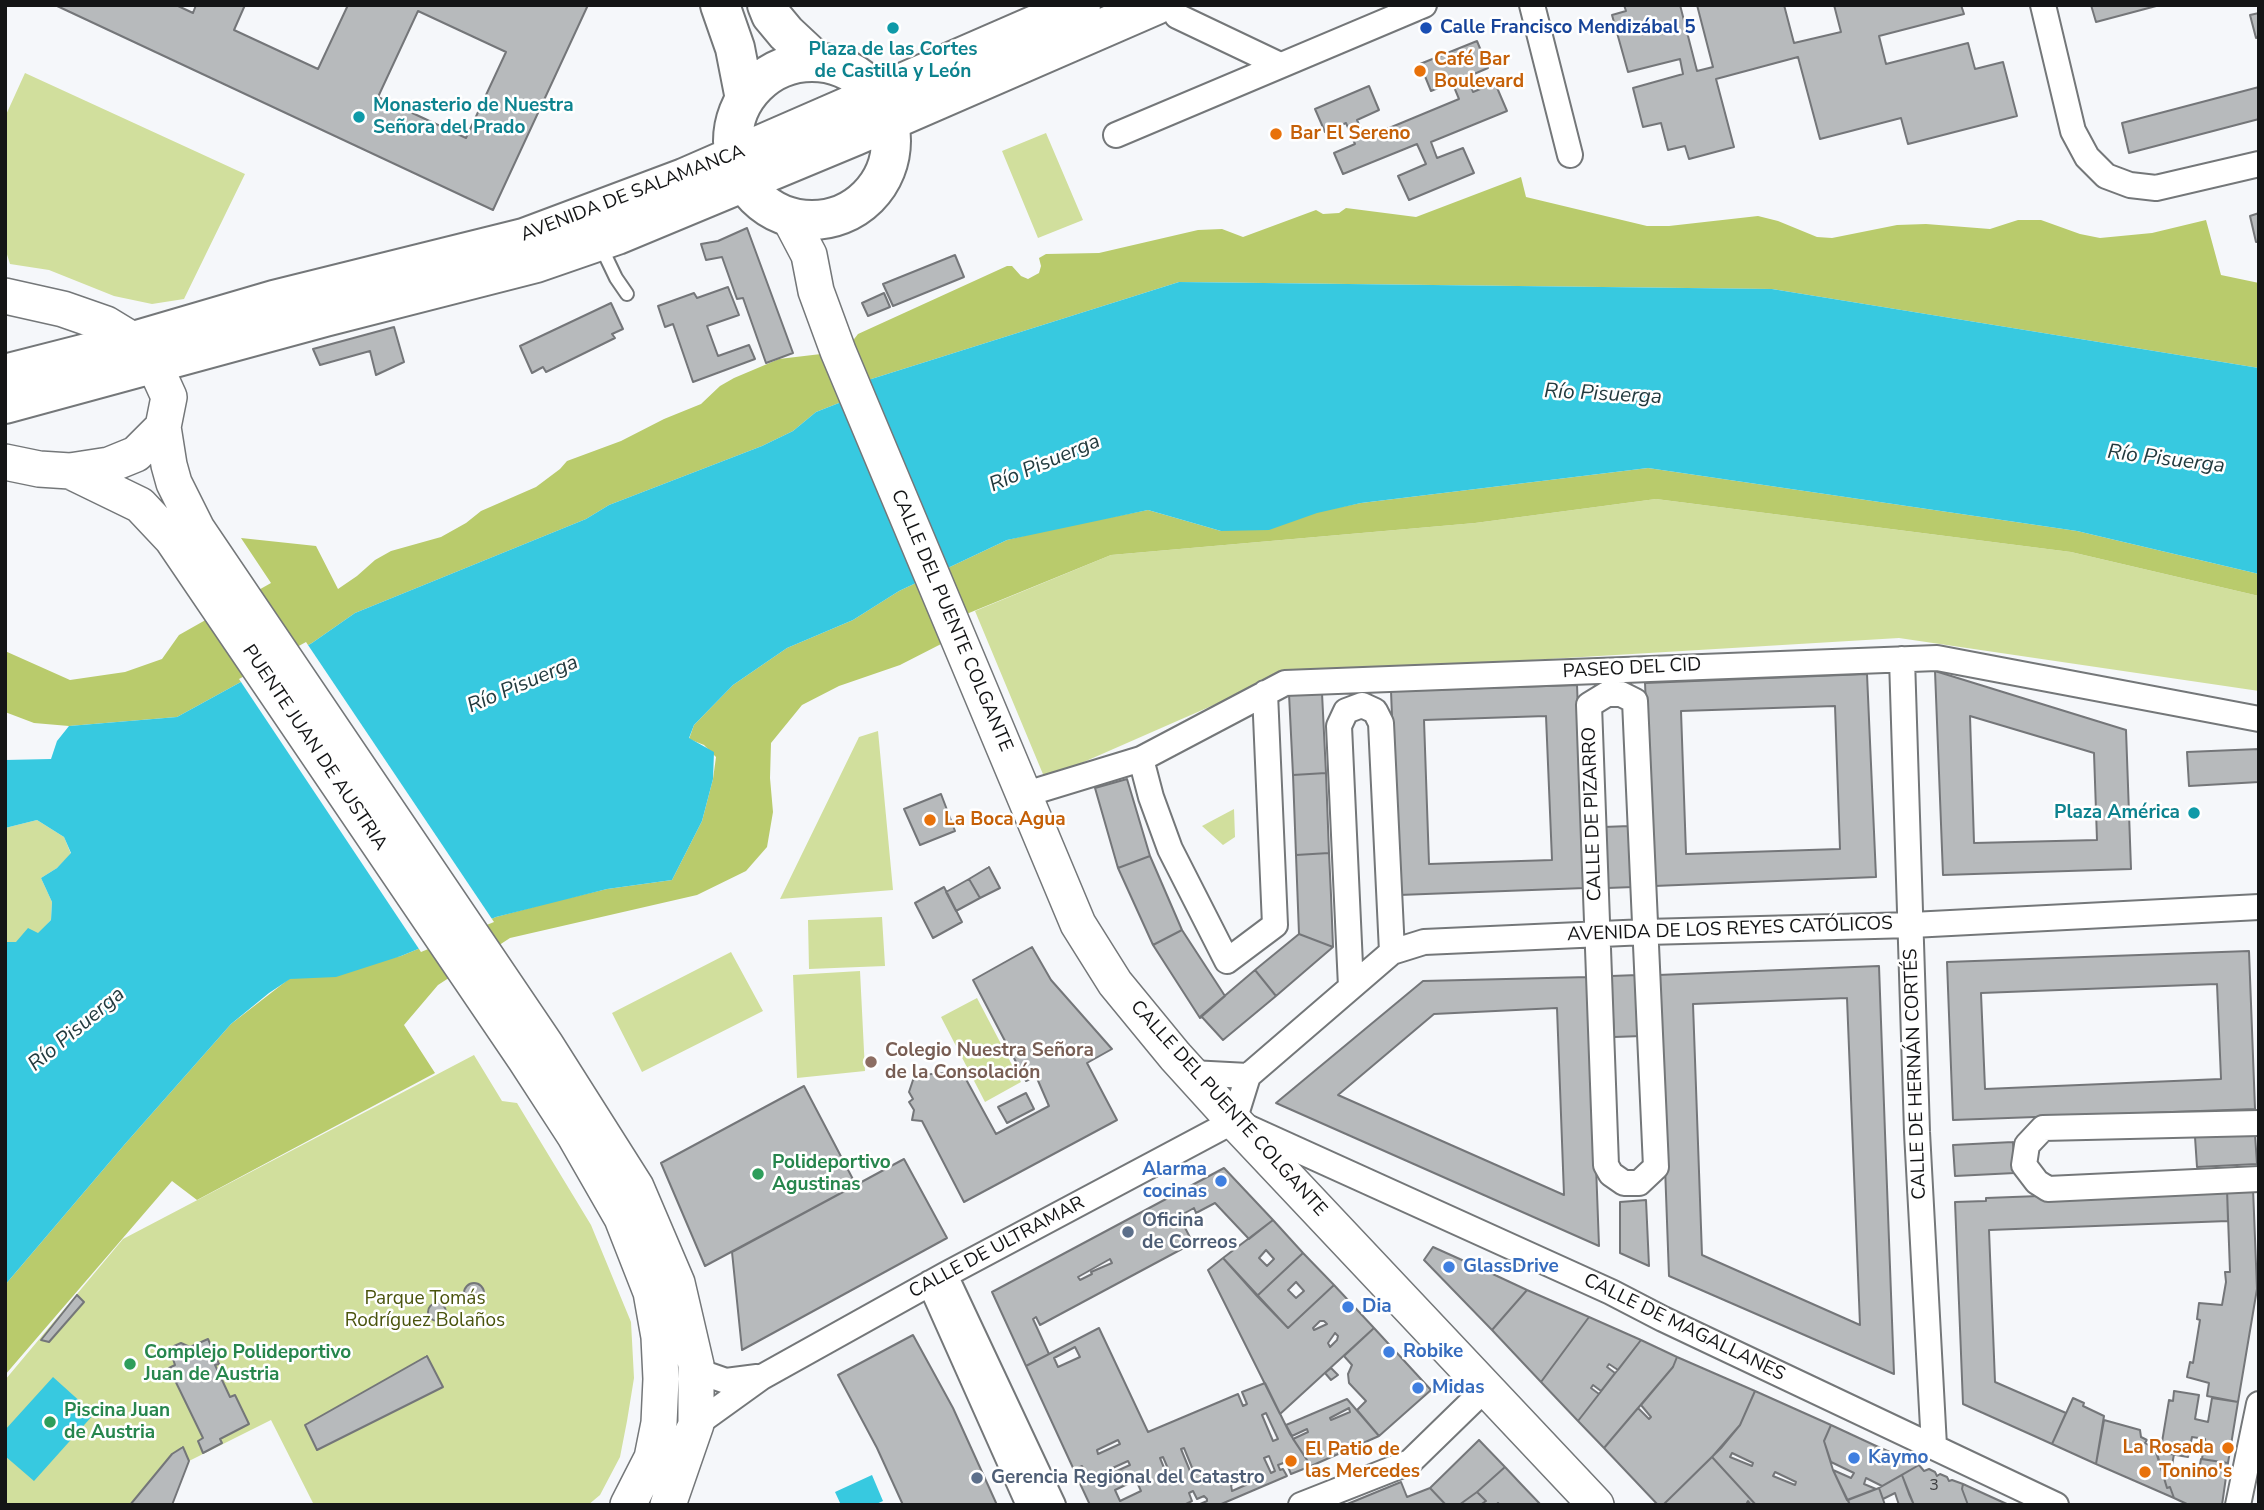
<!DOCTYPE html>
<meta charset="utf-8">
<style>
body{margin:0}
#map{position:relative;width:2264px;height:1510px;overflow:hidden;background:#f5f7fa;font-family:"Nunito Sans",sans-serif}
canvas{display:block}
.frame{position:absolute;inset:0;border:7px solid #141516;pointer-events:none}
</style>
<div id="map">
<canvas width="2264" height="1510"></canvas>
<div class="frame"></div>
</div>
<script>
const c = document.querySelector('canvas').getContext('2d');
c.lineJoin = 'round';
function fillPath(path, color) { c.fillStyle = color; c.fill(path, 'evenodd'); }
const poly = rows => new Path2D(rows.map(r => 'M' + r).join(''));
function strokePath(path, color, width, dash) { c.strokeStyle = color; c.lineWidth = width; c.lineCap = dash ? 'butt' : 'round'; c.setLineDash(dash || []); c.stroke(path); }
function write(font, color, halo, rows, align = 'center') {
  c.font = font + ' "Nunito Sans",sans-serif'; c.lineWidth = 5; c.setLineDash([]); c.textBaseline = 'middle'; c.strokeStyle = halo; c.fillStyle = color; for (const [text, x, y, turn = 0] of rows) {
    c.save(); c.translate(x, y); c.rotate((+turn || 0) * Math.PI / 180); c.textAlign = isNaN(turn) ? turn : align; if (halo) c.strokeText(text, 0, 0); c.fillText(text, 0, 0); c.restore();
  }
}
fillPath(poly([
 [25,73,245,174,184,299,152,304,114,296,49,270,10,264,5,248,5,117],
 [1046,133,1083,220,1038,238,1002,151],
 [1656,499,2071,552,2259,596,2259,691,1899,638,1282,675,1045,779,975,611,1111,555,1475,523],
 [878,731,893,890,780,899,859,737],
 [1234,809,1235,837,1223,845,1202,826],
 [37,820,64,837,71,854,57,868,41,878,52,902,51,920,38,934,16,943,5,942,5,828],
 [882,917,885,966,809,969,808,920],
 [731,952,763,1011,642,1072,612,1013],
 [860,971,865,1071,797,1078,793,975],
 [977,998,1021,1082,985,1102,941,1017],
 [474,1055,502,1101,517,1103,591,1225,631,1322,634,1378,627,1421,620,1457,600,1495,588,1505,314,1505,271,1420,189,1461,172,1505,5,1505,5,1380,123,1239]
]), '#d1df9d');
fillPath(poly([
 [1521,177,1526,197,1647,226,1669,226,1758,216,1778,221,1817,237,1832,238,1897,225,1926,224,1990,229,2018,220,2041,220,2080,234,2100,238,2152,233,2206,220,2221,275,2259,283,2259,368,1772,289,1179,282,865,381,839,403,816,412,793,431,762,446,609,505,586,519,355,613,312,643,177,717,69,726,34,723,5,712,5,651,70,680,125,672,162,659,179,635,271,583,241,538,316,546,338,589,357,576,375,560,391,551,441,537,466,523,481,511,536,487,560,469,567,461,621,441,664,419,701,404,720,386,734,378,779,359,821,354,851,343,858,334,1007,266,1012,266,1021,276,1028,279,1039,273,1041,266,1039,258,1046,254,1099,253,1198,230,1222,229,1243,237,1316,210,1323,214,1339,213,1346,208,1416,217],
 [1648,468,2077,531,2259,574,2259,596,2071,552,1656,499,1475,523,1111,555,964,615,945,642,900,665,839,686,802,705,771,743,770,778,773,812,767,847,746,871,697,895,510,938,438,985,404,1025,435,1073,197,1200,172,1181,5,1375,5,1285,125,1144,231,1024,289,979,401,956,496,917,552,902,607,889,672,880,702,821,713,779,716,757,704,745,689,739,694,725,733,685,787,648,853,620,899,591,1007,540,1056,528,1148,510,1221,531,1361,503]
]), '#b9cb6c');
fillPath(poly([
 [1179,282,1772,289,2259,368,2259,574,2077,531,1648,468,1361,503,1317,513,1269,530,1221,531,1148,510,1007,540,899,591,853,620,787,648,733,685,694,725,689,738,714,752,713,779,702,821,672,880,607,889,496,917,401,956,336,977,290,979,269,993,231,1024,125,1144,5,1285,5,942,16,942,28,928,38,933,51,920,52,902,41,878,57,868,71,853,64,837,37,820,5,828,5,760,51,759,57,741,69,726,177,717,312,643,355,613,586,519,609,505,762,446,793,431,816,412,839,403,865,381],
 [53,1377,94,1414,34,1481,5,1456,5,1430],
 [872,1475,883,1501,874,1505,841,1505,835,1492]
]), '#37c9e0');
fillPath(poly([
 [306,642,494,922,421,952,239,679]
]), '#f5f7fa');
const building = poly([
 [55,5,176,5,193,13,196,5,245,5,234,30,318,69,348,5,588,5,493,210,55,5],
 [418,11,506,52,466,138,378,97,418,11],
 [1624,5,1680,5,1697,71,1713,67,1697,5,1784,5,1794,43,1841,32,1834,5,1961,5,1964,14,1879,36,1886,64,1968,43,1975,69,2003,62,2017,116,1908,144,1901,118,1820,139,1798,57,1716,79,1734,147,1689,159,1685,146,1668,150,1661,123,1643,127,1633,88,1683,74,1680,59,1628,72,1612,15,1626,11,1624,5],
 [2091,5,2160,5,2096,22,2091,5],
 [2259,13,2259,37,2256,38,2250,15,2259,13],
 [1477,41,1488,68,1467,77,1473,92,1495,83,1507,111,1431,142,1437,158,1463,148,1474,173,1409,200,1398,176,1426,164,1417,144,1343,174,1334,153,1355,144,1346,123,1325,132,1315,109,1369,86,1379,110,1357,120,1365,138,1459,99,1452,82,1431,91,1420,64,1477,41],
 [2259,87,2259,119,2129,153,2122,123,2259,87],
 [2259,213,2259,242,2256,242,2250,216,2259,213],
 [747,228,793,353,766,363,743,298,737,299,722,257,706,260,701,244,718,241,747,228],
 [955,255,964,277,893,306,883,284,955,255],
 [728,287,739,315,707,326,718,356,749,345,755,359,693,382,673,324,665,327,658,306,694,293,697,298,728,287],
 [884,293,890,307,868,316,862,303,884,293],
 [611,303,623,329,612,334,615,338,546,372,543,367,532,373,520,346,611,303],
 [394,327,404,362,376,375,370,351,320,365,313,349,394,327],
 [1935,671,2126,730,2131,869,1943,875,1935,671],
 [1970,716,2094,753,2097,840,1974,843,1970,716],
 [1867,674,1876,877,1654,886,1645,683,1867,674],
 [1835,706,1840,849,1686,854,1681,711,1835,706],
 [1577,685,1585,888,1399,895,1391,691,1577,685],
 [1546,716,1552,860,1429,864,1424,720,1546,716],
 [1322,693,1326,773,1293,775,1289,694,1322,693],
 [2259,749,2259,782,2189,786,2187,752,2259,749],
 [1326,773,1329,853,1296,855,1293,775,1326,773],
 [1127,779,1150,856,1118,868,1095,788,1127,779],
 [941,794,955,831,920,845,904,809,941,794],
 [1630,826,1634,887,1607,888,1603,827,1630,826],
 [1329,853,1331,895,1333,947,1299,934,1296,855,1329,853],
 [1150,856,1182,930,1153,945,1118,868,1150,856],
 [989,867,1000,888,980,898,969,879,989,867],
 [969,879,980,898,956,911,946,892,969,879],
 [944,887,962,922,933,938,915,903,944,887],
 [1182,930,1225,996,1200,1018,1153,945,1182,930],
 [1299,934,1333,947,1276,996,1255,970,1299,934],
 [1032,947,1051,980,1112,1049,1087,1063,1117,1120,964,1202,922,1121,912,1120,914,1110,909,1102,913,1099,909,1092,913,1080,918,1075,962,1072,996,1134,1049,1106,1036,1076,1026,1081,973,980,1032,947],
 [2249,951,2255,1109,1953,1120,1947,962,2249,951],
 [2217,984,2221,1079,1985,1089,1981,993,2217,984],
 [1879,966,1885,1133,1894,1374,1669,1276,1658,975,1879,966],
 [1847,998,1860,1325,1702,1255,1693,1004,1847,998],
 [1255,970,1276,996,1223,1040,1201,1016,1255,970],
 [1638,975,1642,1036,1614,1037,1611,976,1638,975],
 [1589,977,1599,1246,1276,1103,1423,981,1589,977],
 [1557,1008,1564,1195,1338,1095,1434,1014,1557,1008],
 [804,1086,856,1185,705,1266,661,1163,804,1086],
 [1026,1093,1034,1109,1007,1123,998,1107,1026,1093],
 [2255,1134,2257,1164,2197,1167,2195,1137,2255,1134],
 [2013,1142,2015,1173,1955,1176,1953,1145,2013,1142],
 [904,1159,947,1238,742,1350,732,1252,904,1159],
 [1224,1168,1273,1220,1249,1239,1215,1203,1196,1213,1194,1208,1185,1213,1188,1218,1176,1224,1177,1227,1183,1224,1193,1243,1040,1325,1036,1317,1033,1319,1049,1354,1026,1366,992,1292,1224,1168],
 [1110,1259,1112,1263,1091,1272,1092,1274,1080,1280,1078,1277,1110,1259],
 [2253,1188,2257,1289,2238,1402,2207,1396,2209,1383,2187,1377,2190,1362,2193,1363,2200,1320,2197,1319,2199,1303,2222,1305,2226,1282,2225,1272,2230,1272,2227,1189,2253,1188],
 [2227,1189,2228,1221,1989,1230,1995,1382,2066,1413,2052,1444,1963,1404,1955,1202,1986,1201,1986,1198,2227,1189],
 [1646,1200,1649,1266,1620,1253,1620,1202,1646,1200],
 [1273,1220,1303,1253,1257,1296,1223,1258,1273,1220],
 [1266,1250,1274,1259,1267,1266,1259,1258,1266,1250],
 [1433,1247,1482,1269,1527,1290,1492,1330,1424,1260,1433,1247],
 [1303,1253,1334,1285,1288,1328,1257,1296,1303,1253],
 [1296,1282,1304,1291,1296,1298,1288,1290,1296,1282],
 [1223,1258,1288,1328,1334,1285,1374,1328,1280,1414,1208,1270,1223,1258],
 [1320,1321,1324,1321,1327,1324,1314,1330,1313,1328,1320,1321],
 [1335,1333,1338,1336,1337,1340,1330,1347,1328,1343,1335,1333],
 '464 1293a10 10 0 1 1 20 0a10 10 0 1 1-20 0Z',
 [1527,1290,1589,1317,1541,1382,1492,1330,1527,1290],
 [77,1295,84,1302,49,1342,41,1340,77,1295],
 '428 1312a9 9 0 1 1 18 0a9 9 0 1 1-18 0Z',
 [1589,1317,1641,1340,1618,1370,1609,1364,1607,1367,1615,1373,1601,1391,1593,1385,1591,1388,1599,1394,1578,1421,1541,1382,1589,1317],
 [1099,1328,1148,1432,1238,1394,1243,1406,1247,1404,1242,1392,1265,1383,1290,1434,1311,1466,1291,1474,1286,1462,1278,1465,1280,1470,1283,1469,1287,1476,1219,1505,1198,1505,1207,1501,1207,1499,1204,1496,1197,1499,1193,1491,1189,1493,1192,1501,1184,1505,1090,1505,1076,1475,1084,1471,1082,1466,1074,1470,1026,1366,1099,1328],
 [1075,1347,1080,1357,1058,1367,1054,1358,1075,1347],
 [1266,1413,1278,1439,1273,1441,1262,1415,1266,1413],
 [1118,1440,1120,1444,1098,1454,1097,1450,1118,1440],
 [1184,1448,1193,1470,1190,1471,1181,1449,1184,1448],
 [1269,1456,1275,1471,1271,1473,1264,1458,1269,1456],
 [1163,1457,1172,1478,1169,1480,1160,1458,1163,1457],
 [1128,1461,1130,1465,1108,1475,1106,1471,1128,1461],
 [1253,1476,1257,1480,1232,1491,1231,1485,1253,1476],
 [1136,1480,1141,1491,1120,1501,1115,1490,1136,1480],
 [1374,1328,1431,1390,1379,1436,1357,1410,1366,1401,1349,1383,1348,1374,1352,1365,1344,1356,1374,1328],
 [913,1335,953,1408,997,1505,903,1505,877,1448,838,1375,913,1335],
 [208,1339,219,1364,215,1365,230,1397,235,1395,249,1424,220,1439,222,1443,203,1453,198,1441,203,1438,169,1368,175,1365,171,1353,174,1346,181,1343,190,1347,208,1339],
 [1641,1340,1677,1357,1673,1367,1604,1448,1578,1421,1641,1340],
 [427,1356,443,1387,317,1450,305,1425,427,1356],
 [1677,1357,1755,1391,1740,1425,1721,1448,1663,1505,1658,1505,1604,1448,1638,1408,1649,1419,1651,1417,1641,1405,1673,1367,1677,1357],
 [1331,1368,1338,1375,1331,1380,1325,1373,1331,1368],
 [1755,1391,1831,1425,1824,1441,1833,1470,1850,1505,1756,1505,1712,1457,1740,1425,1755,1391],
 [1732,1453,1753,1463,1752,1466,1730,1457,1732,1453],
 [1775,1472,1796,1482,1795,1485,1773,1476,1775,1472],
 [2174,1391,2199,1395,2195,1419,2208,1422,2212,1398,2238,1402,2228,1463,2202,1459,2205,1439,2192,1437,2188,1457,2164,1453,2165,1442,2162,1442,2169,1400,2173,1401,2174,1391],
 [2073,1398,2084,1403,2083,1406,2104,1416,2096,1464,2052,1444,2073,1398],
 [1347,1399,1379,1436,1311,1466,1293,1439,1308,1432,1307,1429,1292,1436,1286,1425,1347,1399],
 [1349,1408,1350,1412,1331,1420,1330,1418,1349,1408],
 [2104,1420,2140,1430,2141,1437,2147,1440,2145,1443,2152,1447,2152,1450,2156,1450,2167,1488,2170,1487,2174,1498,2096,1464,2104,1420],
 [1831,1425,1874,1445,1919,1465,1882,1486,1866,1478,1864,1484,1876,1489,1847,1500,1833,1470,1851,1478,1854,1473,1831,1462,1824,1441,1831,1425],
 [1479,1440,1505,1467,1477,1492,1459,1505,1446,1505,1430,1488,1479,1440],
 [183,1447,189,1461,172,1505,130,1505,172,1454,183,1447],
 [2156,1452,2174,1454,2171,1471,2198,1475,2201,1459,2228,1463,2222,1505,2189,1505,2174,1498,2170,1487,2167,1488,2156,1452],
 [1712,1457,1756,1505,1751,1505,1748,1501,1746,1505,1663,1505,1712,1457],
 [1919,1465,1924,1471,1929,1469,1935,1472,1937,1476,1940,1474,1947,1477,1949,1481,1952,1480,1963,1484,1962,1489,1968,1505,1914,1505,1902,1475,1919,1465],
 [1505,1467,1520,1483,1541,1505,1500,1505,1498,1503,1496,1505,1480,1505,1486,1501,1477,1492,1505,1467],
 [1902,1475,1909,1494,1914,1505,1899,1505,1895,1493,1883,1499,1879,1488,1902,1475],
 [1401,1482,1407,1497,1430,1488,1446,1505,1345,1505,1401,1482],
 [1963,1484,1987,1495,2009,1505,1968,1505,1962,1489,1963,1484],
 [1879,1488,1885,1505,1850,1505,1848,1500,1879,1488],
 [1477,1492,1486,1501,1480,1505,1459,1505,1477,1492]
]);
fillPath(building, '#b7babc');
strokePath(building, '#747679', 2);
const lane = poly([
 [605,255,616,278,627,294]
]);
const street = poly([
 [1532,5,1570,155],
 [2043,5,2073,131,2087,157,2106,176,2130,185,2156,188,2259,164],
 [1177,16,1280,65],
 [1116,135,1424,5],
 [1902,659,1917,1132,1934,1446],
 [1607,694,1621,694,1635,701,1656,1167,1639,1183,1624,1183,1611,1174,1606,1165,1589,705,1607,694],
 [1141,759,1151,797,1170,849,1227,961,1275,925,1265,693],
 [1023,795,1141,759,1285,683,1937,658,2259,719],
 [1351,987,1339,726,1346,711,1362,705,1375,711,1381,723,1392,952],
 [1191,1073,1248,1076],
 [1234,1121,1248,1076,1392,952,1424,942,1646,932,1912,925,2259,907],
 [2259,1123,2043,1128,2027,1145,2024,1165,2037,1182,2048,1189,2259,1179],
 [1247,1127,1611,1292,1663,1319,2056,1505],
 [945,1275,1053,1505],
 [930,1283,1029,1505],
 [696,1365,706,1374,726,1381,757,1377],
 [687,1431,762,1377,945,1275,1234,1121],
 [1301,1505,1410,1462,1486,1388],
 [2238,1505,2259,1404]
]);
const secondary = poly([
 [789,217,809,255,816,291,838,351,1078,924,1115,983,1175,1056,1234,1121,1596,1505],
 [5,296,63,309,106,324,134,341,154,364,169,397,163,427,136,454,109,465,70,471,39,469,5,462],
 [163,427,169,465,174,483,197,529,546,1045,636,1187,677,1283,696,1365,696,1424,668,1505],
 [70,471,140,505,172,539,525,1059,575,1136,622,1218,651,1292,659,1337,661,1379,659,1423,652,1458,628,1505]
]);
const highway = poly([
 [720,5,735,48,745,99],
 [767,5,771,15,786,33,817,62],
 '733 141a79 79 0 1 1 158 0a79 79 0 1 1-158 0Z',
 [5,374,134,341,274,300,524,238,684,178,1081,5],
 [5,404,325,317,536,263,617,235,855,136,1156,5]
]);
strokePath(lane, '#747779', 16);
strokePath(street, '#747779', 28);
strokePath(secondary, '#747779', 38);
strokePath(highway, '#747779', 42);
strokePath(lane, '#fff', 12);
strokePath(street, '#fff', 24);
strokePath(secondary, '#fff', 35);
strokePath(highway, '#fff', 38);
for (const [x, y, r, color] of [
 [893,28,7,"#0f9aa8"],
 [1426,28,7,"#1a4fb4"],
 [1420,71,7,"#e8710a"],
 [359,117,7,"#0f9aa8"],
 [1276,134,7,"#e8710a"],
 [2194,813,7,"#0f9aa8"],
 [930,820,7,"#e8710a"],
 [871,1062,7,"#8d6e63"],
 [758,1174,7,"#2e9e5b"],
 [1221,1181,7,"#3f7fe0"],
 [1128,1232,7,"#5c6f8a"],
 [1449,1267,7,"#3f7fe0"],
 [1348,1307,7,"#3f7fe0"],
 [1389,1352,7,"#3f7fe0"],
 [130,1364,7,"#2e9e5b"],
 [1418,1388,7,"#3f7fe0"],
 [50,1422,7,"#2e9e5b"],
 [2228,1448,7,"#e8710a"],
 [1854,1458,7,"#3f7fe0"],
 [1291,1461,7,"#e8710a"],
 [2145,1472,7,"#e8710a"],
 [977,1478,7,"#5c6f8a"]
]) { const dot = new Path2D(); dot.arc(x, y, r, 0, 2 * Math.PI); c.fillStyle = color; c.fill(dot); strokePath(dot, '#fff', 2.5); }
write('16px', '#3d3e40', null, [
 ["3",1934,1486]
]);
write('bold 19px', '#164399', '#fff', [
 ["Calle Francisco Mendizábal 5",1440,28]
], 'left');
write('bold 19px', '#0d838f', '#fff', [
 ["Plaza de las Cortes",893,50],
 ["de Castilla y León",893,72],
 ["Monasterio de Nuestra",373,106,"left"],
 ["Señora del Prado",373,128,"left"],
 ["Plaza América",2180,813,"right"]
]);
write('bold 19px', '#c56008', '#fff', [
 ["Café Bar",1434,60],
 ["Boulevard",1434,82],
 ["Bar El Sereno",1290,134],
 ["La Boca Agua",944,820],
 ["La Rosada",2214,1448,"right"],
 ["El Patio de",1305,1450],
 ["las Mercedes",1305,1472],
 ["Tonino's",2159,1472]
], 'left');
write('19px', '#141516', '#fff', [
 ["AVENIDA DE SALAMANCA",633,194,-21],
 ["CALLE DEL PUENTE COLGANTE",951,621,67],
 ["PASEO DEL CID",1632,669,-3],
 ["PUENTE JUAN DE AUSTRIA",314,748,56],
 ["CALLE DE PIZARRO",1593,814,-92],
 ["AVENIDA DE LOS REYES CATÓLICOS",1730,930,-2],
 ["CALLE DE HERNÁN CORTÉS",1916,1074,-92],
 ["CALLE DEL PUENTE COLGANTE",1228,1109,48],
 ["CALLE DE ULTRAMAR",997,1248,-28],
 ["CALLE DE MAGALLANES",1684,1328,26]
]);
write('bold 19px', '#785e54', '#fff', [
 ["Colegio Nuestra Señora",885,1051],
 ["de la Consolación",885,1073]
], 'left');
write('bold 19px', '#27864d', '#fff', [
 ["Polideportivo",772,1163],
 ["Agustinas",772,1185],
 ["Complejo Polideportivo",144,1353],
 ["Juan de Austria",144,1375],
 ["Piscina Juan",64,1411],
 ["de Austria",64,1433]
], 'left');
write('bold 19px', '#366cbe', '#fff', [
 ["Alarma",1207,1170,"right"],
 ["cocinas",1207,1192,"right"],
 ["GlassDrive",1463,1267],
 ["Dia",1362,1307],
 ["Robike",1403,1352],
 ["Midas",1432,1388],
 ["Kaymo",1868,1458]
], 'left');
write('bold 19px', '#4e5e75', '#fff', [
 ["Oficina",1142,1221],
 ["de Correos",1142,1243],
 ["Gerencia Regional del Catastro",991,1478]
], 'left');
write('19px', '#4a540d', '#fff', [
 ["Parque Tomás",425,1299],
 ["Rodríguez Bolaños",425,1321]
]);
write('italic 21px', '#233b3f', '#fff', [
 ["Río Pisuerga",1603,395,3],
 ["Río Pisuerga",2166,460,7],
 ["Río Pisuerga",1045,464,-23],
 ["Río Pisuerga",523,685,-23],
 ["Río Pisuerga",77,1030,-40]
]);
</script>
